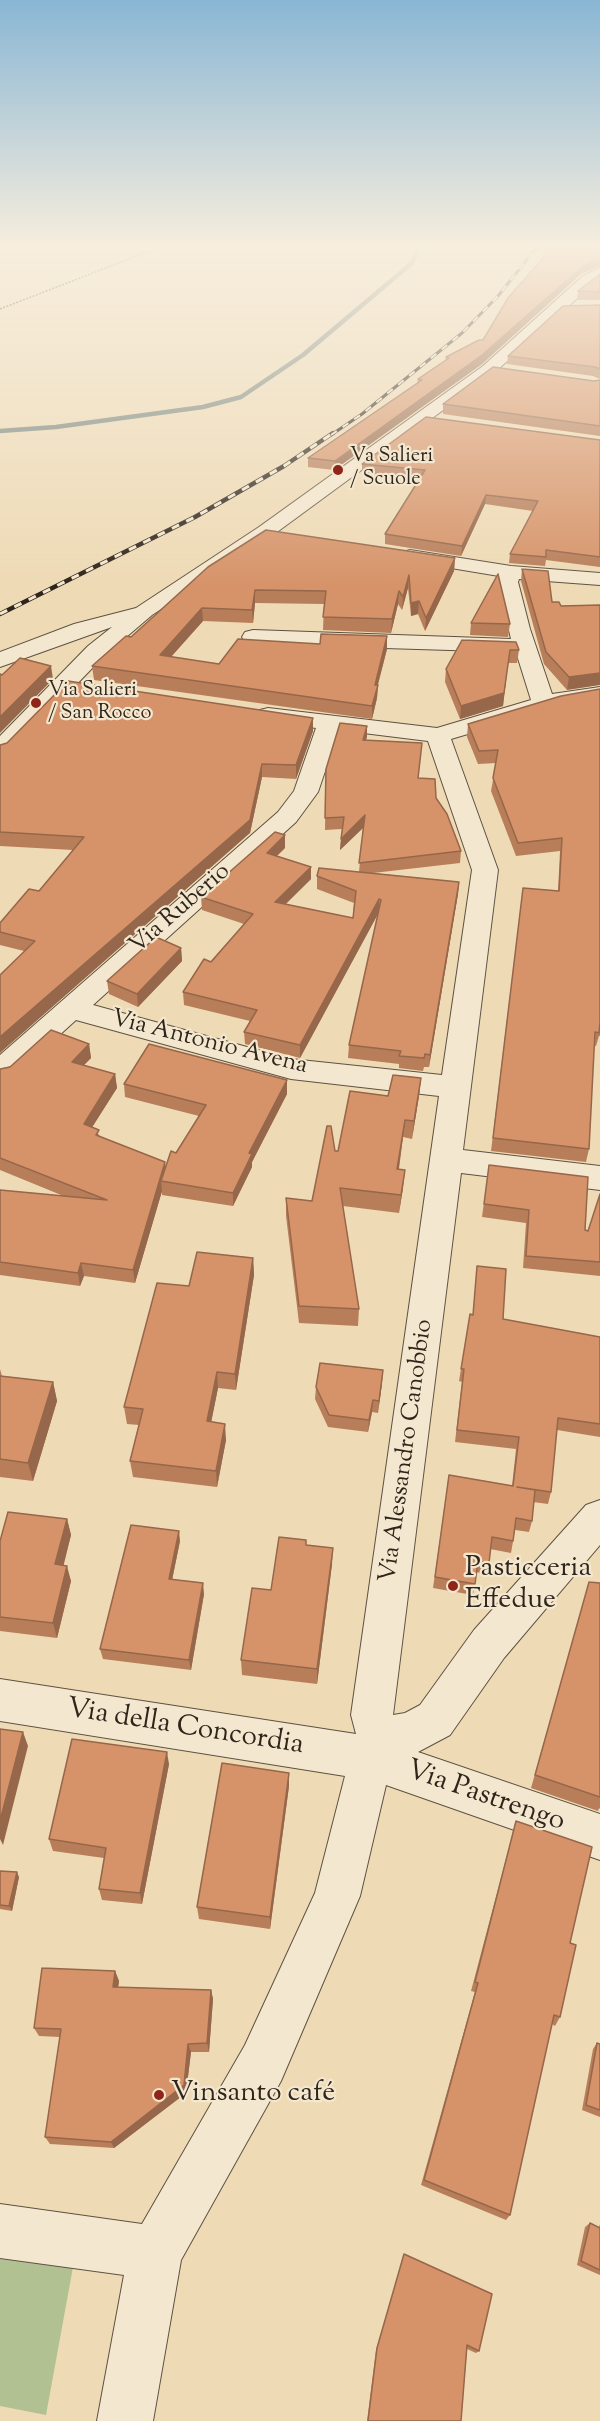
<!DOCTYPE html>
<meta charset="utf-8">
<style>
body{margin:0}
canvas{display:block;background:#eedab5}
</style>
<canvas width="600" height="2421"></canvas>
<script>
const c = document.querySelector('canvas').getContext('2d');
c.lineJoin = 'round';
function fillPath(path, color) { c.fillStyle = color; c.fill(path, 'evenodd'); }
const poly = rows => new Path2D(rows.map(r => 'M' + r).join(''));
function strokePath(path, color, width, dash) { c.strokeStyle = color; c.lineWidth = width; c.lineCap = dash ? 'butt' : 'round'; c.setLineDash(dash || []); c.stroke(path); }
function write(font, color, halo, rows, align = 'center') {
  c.font = font + ' "Sorts Mill Goudy",serif'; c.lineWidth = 4.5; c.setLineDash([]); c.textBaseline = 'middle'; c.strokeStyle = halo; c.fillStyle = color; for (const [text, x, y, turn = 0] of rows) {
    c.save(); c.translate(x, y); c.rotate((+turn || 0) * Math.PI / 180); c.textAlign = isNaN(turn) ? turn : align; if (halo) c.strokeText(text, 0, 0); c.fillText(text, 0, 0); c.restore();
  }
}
fillPath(poly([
 [0,2258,73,2267,46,2415,0,2406]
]), '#b2c192');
strokePath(poly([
 [0,431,56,427,203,407,241,397,303,355,412,263,419,247]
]), '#6f7e78', 4.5);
const minor = poly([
 [600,268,600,278,495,372,273,535,152,615,104,656,8,755,0,757,0,736,88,646,112,627,0,667,0,652,74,624,136,608,259,527,483,366,583,276,600,268],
 [410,550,511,566,600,573,600,585,519,579,518,582,530,629,552,694,600,687,600,701,559,707,451,739,498,870,463,1150,600,1166,600,1190,461,1173,393,1715,405,1713,420,1705,474,1630,586,1505,600,1500,600,1545,504,1658,450,1735,418,1752,600,1814,600,1860,386,1785,360,1896,281,2081,181,2260,153,2421,97,2421,124,2275,0,2258,0,2204,142,2224,245,2045,315,1893,345,1776,0,1721,0,1679,356,1734,351,1715,439,1096,291,1079,76,1020,11,1079,0,1082,0,1055,278,812,294,791,316,728,260,720,256,715,260,710,268,708,437,728,531,700,516,652,253,644,245,642,242,637,245,632,253,630,511,639,498,582,499,576,403,560,400,556,403,552,410,550],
 [339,730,428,741,472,870,442,1075,291,1059,93,1005,296,822,318,792,339,730]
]);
strokePath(minor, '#5e5242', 2);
strokePath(poly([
 [0,309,160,247]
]), '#2e251b', 1.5, [2, 1.5]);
fillPath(minor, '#f4e7cf');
const railFar1 = poly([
 [331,435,362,414,462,333,498,296,537,247]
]);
const rail = poly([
 [0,614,195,517,284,466,333,433]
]);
strokePath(railFar1, '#2e251b', 3);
strokePath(rail, '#2e251b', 4.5);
strokePath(railFar1, '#f4e7cf', 2, [7]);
strokePath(rail, '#f4e7cf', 3, [8]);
fillPath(poly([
 [545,247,600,247,581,274,482,364,334,470,308,467,308,458,417,383,418,379,445,361,446,357,483,340,544,256],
 [600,274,600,300,577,300,578,291],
 [600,305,600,379,593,376,507,364,508,356],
 [600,380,600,436,443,414,443,404],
 [600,440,600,567,546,560,545,566,509,563,510,554,533,511,485,504,461,556,385,544,385,534,420,479,362,473,362,464],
 [455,558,454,571,425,631,418,614,411,616,408,588,402,610,398,604,391,633,323,630,324,604,255,603,253,623,203,621,171,657,219,664,387,649,378,685,377,698,372,719,94,680,92,666,131,637,208,567],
 [522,569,552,602,561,606,600,605,567,690,544,664,521,581],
 [471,623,510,624,508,637,470,635],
 [462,640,519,650,517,663,508,663,503,706,460,719,445,682,446,669],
 [600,689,600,1036,599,1036,596,1046,594,1046,589,1149,586,1162,491,1151,523,888,558,891,560,851,516,856,491,791,496,763,478,764,467,737,468,724],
 [367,726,366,740,422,743,418,778,436,798,461,851,460,863,373,873,459,882,458,894,429,1067,424,1067,423,1071,399,1068,399,1064,348,1058,349,1045,379,912,300,1058,245,1044,244,1032,250,1021,184,1005,183,992,244,924,202,910,201,897,285,848,277,856,311,879,286,904,353,918,354,903,317,889,317,876,359,872,363,828,340,850,342,829,325,830,326,769],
 [313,731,296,779,262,777,250,833,24,951,0,945,0,923,39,891,73,850,0,846,0,745],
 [181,948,182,961,138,1007,109,994,107,981],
 [89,1044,91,1058,84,1065,115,1074,117,1088,92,1127,100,1136,166,1166,176,1153,199,1116,125,1097,124,1084,287,1094,252,1162,252,1167,233,1206,162,1195,162,1191,135,1283,84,1276,80,1286,0,1275,0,1190,66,1197,0,1170,0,1069],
 [421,1078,419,1096,412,1139,403,1137,399,1169,403,1188,399,1213,343,1206,359,1309,358,1326,299,1323,286,1216,286,1198,312,1201,335,1151,338,1151,388,1096],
 [489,1165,585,1230,588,1231,600,1194,600,1276,523,1268,526,1223,482,1217],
 [253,1258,254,1275,236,1390,218,1388,211,1422,226,1440,217,1487,133,1477,130,1461,139,1425,127,1424,124,1407],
 [477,1266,503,1319,600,1337,600,1437,557,1430,551,1492,548,1504,533,1502,532,1521,529,1532,515,1530,511,1553,490,1549,486,1574,476,1572,473,1595,433,1588,449,1475,512,1486,516,1449,455,1442,462,1382,459,1381,470,1314,473,1315],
 [0,1369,2,1376,53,1382,57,1401,33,1481,0,1477],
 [382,1383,378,1413,372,1412,368,1432,328,1427,315,1399,316,1387],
 [67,1519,71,1535,63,1565,71,1581,57,1638,0,1631,0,1541],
 [180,1541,172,1580,204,1594,191,1670,103,1659,100,1649],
 [306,1545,332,1564,317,1684,242,1675,241,1660,271,1590],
 [589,1582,600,1583,600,1809,599,1808,598,1811,531,1788],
 [169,1764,142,1904,102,1900,99,1889,104,1858,53,1851,49,1839],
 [289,1786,270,1929,199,1919,197,1907],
 [516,1821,570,1943,560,2017,555,2026,552,2024,510,2215,506,2220,421,2185,475,1992,471,1991],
 [0,1871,19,1877,12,1911,0,1909],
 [115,1971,119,1981,118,1987,211,1990,213,1999,209,2052,191,2052,186,2093,114,2148,50,2144,45,2137,60,2037,39,2036,34,2028],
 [597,2043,600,2044,600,2117,582,2110,593,2049],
 [590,2223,599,2227,600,2224,600,2275,577,2265,585,2227],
 [404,2254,479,2351,476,2353,467,2349,461,2421,367,2421,376,2350]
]), '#b87e5a');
fillPath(poly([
 [600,258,600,266,581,274,482,364,334,470,335,461,583,266],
 [486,495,485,504,461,556,462,546],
 [455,558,454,571,425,631,426,618],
 [409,575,408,588,402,610,403,597],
 [255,590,255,603,253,623,252,610],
 [399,591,398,604,391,633,392,619],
 [419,601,418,614,411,616,411,603],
 [202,608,203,621,161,668,160,655],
 [387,636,387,649,374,698,375,685],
 [508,663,503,706,460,719,461,706],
 [51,666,53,679,0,733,0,717],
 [600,673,600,685,567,690,569,677],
 [378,685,377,698,372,719,372,706],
 [313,718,313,731,296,779,296,765],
 [367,726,367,737,363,751,363,740],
 [262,764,262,777,250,833,0,1053,0,1037],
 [365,815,364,827,340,850,341,839],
 [285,835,285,848,267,865,267,853],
 [311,867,311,879,275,914,275,902],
 [459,882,458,894,429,1067,430,1055],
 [379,899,379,912,300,1058,300,1045],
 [181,948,182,961,138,1007,137,994],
 [89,1044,91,1058,74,1075,72,1062],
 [115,1074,117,1088,86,1137,84,1124],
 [421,1078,419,1096,412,1139,414,1121],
 [287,1080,287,1094,252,1162,252,1167,233,1206,233,1193,249,1153],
 [405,1120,403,1137,396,1187,397,1169],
 [165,1162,167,1175,161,1181,162,1191,135,1283,133,1270],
 [405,1170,403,1188,399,1213,401,1195],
 [253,1258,254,1275,236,1390,235,1374],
 [81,1263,84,1276,80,1286,78,1273],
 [383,1370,382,1383,378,1413,379,1401],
 [217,1372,218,1388,208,1438,207,1421],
 [53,1382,57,1401,33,1481,28,1463],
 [373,1400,372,1412,368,1432,369,1420],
 [225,1424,226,1440,217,1487,216,1471],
 [67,1519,71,1535,60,1580,55,1564],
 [179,1531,180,1541,170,1590,169,1579],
 [333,1548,332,1564,317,1684,317,1669],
 [67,1566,71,1581,57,1638,53,1623],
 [203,1583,204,1594,191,1670,189,1660],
 [23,1732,28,1746,3,1845,0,1839,0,1821],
 [167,1752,169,1764,142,1904,140,1893],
 [289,1773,289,1786,270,1929,270,1917],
 [17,1872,19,1877,12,1911,9,1906],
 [115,1971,119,1981,117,1996,113,1987],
 [211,1990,213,1999,209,2052,207,2043],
 [188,2044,191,2052,186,2093,114,2148,111,2142]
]), '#96674a');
const building = poly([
 [545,247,600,247,600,258,583,266,482,355,335,461,308,458,422,380,418,379,449,358,446,357,479,340,483,340,508,298,550,250,545,247],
 [600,274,600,292,578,291,600,274],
 [600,305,600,369,595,367,508,356,563,306,600,305],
 [493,367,594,381,600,380,600,426,443,404,493,367],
 [426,417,600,440,600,557,546,550,546,557,510,554,538,501,486,495,462,546,385,534,425,470,362,464,426,417],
 [266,530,455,558,426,618,419,601,411,603,409,575,403,597,399,591,392,619,323,617,326,591,255,590,252,610,202,608,160,655,219,664,238,639,320,644,321,634,387,636,375,685,378,685,372,706,92,666,126,636,131,637,208,567,266,530],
 [522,569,548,571,552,602,559,602,561,606,600,605,600,673,569,677,546,652,522,569],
 [498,574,510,624,471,623,498,574],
 [462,640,516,642,519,650,510,650,504,693,461,706,446,669,462,640],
 [20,658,51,666,0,717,0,674,2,675,20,658],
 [68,681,313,718,296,765,262,764,250,820,0,1037,0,975,35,941,0,932,0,923,29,889,39,891,84,837,0,832,0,745,7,743,68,681],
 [600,689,600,1022,599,1033,595,1032,589,1149,493,1138,523,888,559,891,562,838,518,843,493,778,498,750,479,751,468,724,561,696,600,689],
 [340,723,367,726,363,740,422,743,418,778,435,779,436,798,447,814,461,851,359,863,365,815,341,839,344,817,325,818,326,769,340,723],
 [275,832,285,835,267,853,311,867,275,902,353,918,356,891,317,876,319,868,459,882,430,1055,425,1054,424,1058,399,1056,401,1051,349,1045,381,900,379,899,300,1045,244,1032,257,1010,183,992,204,959,211,962,253,914,201,897,275,832],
 [156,937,181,948,137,994,107,981,156,937],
 [51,1030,89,1044,72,1062,115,1074,84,1124,99,1130,96,1135,165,1162,133,1270,81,1263,78,1273,0,1262,0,1190,107,1200,0,1158,0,1069,10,1067,51,1030],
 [149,1044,287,1080,249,1153,252,1154,233,1193,161,1181,171,1151,176,1153,206,1105,124,1084,149,1044],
 [393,1075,421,1078,414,1121,405,1120,397,1169,405,1170,401,1195,340,1188,359,1309,299,1306,286,1198,312,1201,327,1126,331,1126,335,1151,338,1151,350,1091,388,1096,393,1075],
 [489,1165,588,1177,585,1230,588,1231,600,1194,600,1262,526,1256,529,1210,484,1204,489,1165],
 [197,1252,253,1258,235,1374,217,1372,207,1421,225,1424,216,1471,130,1461,143,1409,124,1407,157,1283,189,1286,197,1252],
 [477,1266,506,1269,503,1319,600,1337,600,1424,558,1418,551,1492,517,1487,535,1490,532,1521,516,1518,513,1541,492,1537,489,1563,478,1561,475,1584,435,1577,449,1475,513,1486,519,1437,457,1430,464,1369,461,1369,470,1314,473,1315,477,1266],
 [320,1363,383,1370,379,1401,373,1400,369,1420,329,1415,316,1387,320,1363],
 [0,1376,53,1382,28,1463,0,1459,0,1376],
 [8,1512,67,1519,55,1564,67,1566,53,1623,0,1617,0,1541,8,1512],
 [131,1525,179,1531,169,1579,203,1583,189,1660,100,1649,131,1525],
 [279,1537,306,1540,306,1545,333,1548,317,1669,241,1660,252,1588,271,1590,279,1537],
 [589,1582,600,1583,600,1797,535,1775,589,1582],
 [0,1729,23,1732,0,1821,0,1729],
 [72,1739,167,1752,140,1893,99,1889,106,1848,49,1839,72,1739],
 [222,1763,289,1773,270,1917,197,1907,222,1763],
 [516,1821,592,1847,570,1943,576,1945,560,2017,554,2015,510,2215,424,2180,478,1983,475,1982,516,1821],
 [0,1871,17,1872,9,1906,0,1905,0,1871],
 [42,1968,115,1971,113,1987,211,1990,207,2043,188,2044,184,2085,111,2142,45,2137,61,2029,34,2028,42,1968],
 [597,2043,600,2044,600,2110,586,2105,597,2043],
 [590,2223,600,2228,600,2270,581,2261,590,2223],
 [404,2254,492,2294,479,2351,467,2345,461,2421,368,2421,377,2348,404,2254]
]);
fillPath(building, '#d69369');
strokePath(building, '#96674a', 1.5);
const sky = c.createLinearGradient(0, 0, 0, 586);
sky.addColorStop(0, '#89b6d4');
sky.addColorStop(0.42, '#f7eede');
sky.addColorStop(1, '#f7eede00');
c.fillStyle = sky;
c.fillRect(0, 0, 600, 586);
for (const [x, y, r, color] of [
 [338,470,6,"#8f2418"],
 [36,703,6,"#8f2418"],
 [453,1586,6,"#8f2418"],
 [159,2095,6,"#8f2418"]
]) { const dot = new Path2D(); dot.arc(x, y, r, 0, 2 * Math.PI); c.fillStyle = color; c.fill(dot); strokePath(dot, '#f4e7cf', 2); }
write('20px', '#2e251b', '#f4e7cf', [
 ["Va Salieri",350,458],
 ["/ Scuole",350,481],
 ["Via Salieri",48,692],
 ["/ San Rocco",48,715]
], 'left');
write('24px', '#2e251b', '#f4e7cf', [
 ["Via Ruberio",181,910,-41],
 ["Via Antonio Avena",209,1044,14],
 ["Via Alessandro Canobbio",408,1451,-82]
]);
write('28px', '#2e251b', '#f4e7cf', [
 ["Pasticceria",465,1570],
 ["Effedue",465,1602],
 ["Vinsanto café",171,2095]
], 'left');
write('28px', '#2e251b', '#f4e7cf', [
 ["Via della Concordia",185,1729,9],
 ["Via Pastrengo",485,1798,19]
]);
</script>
